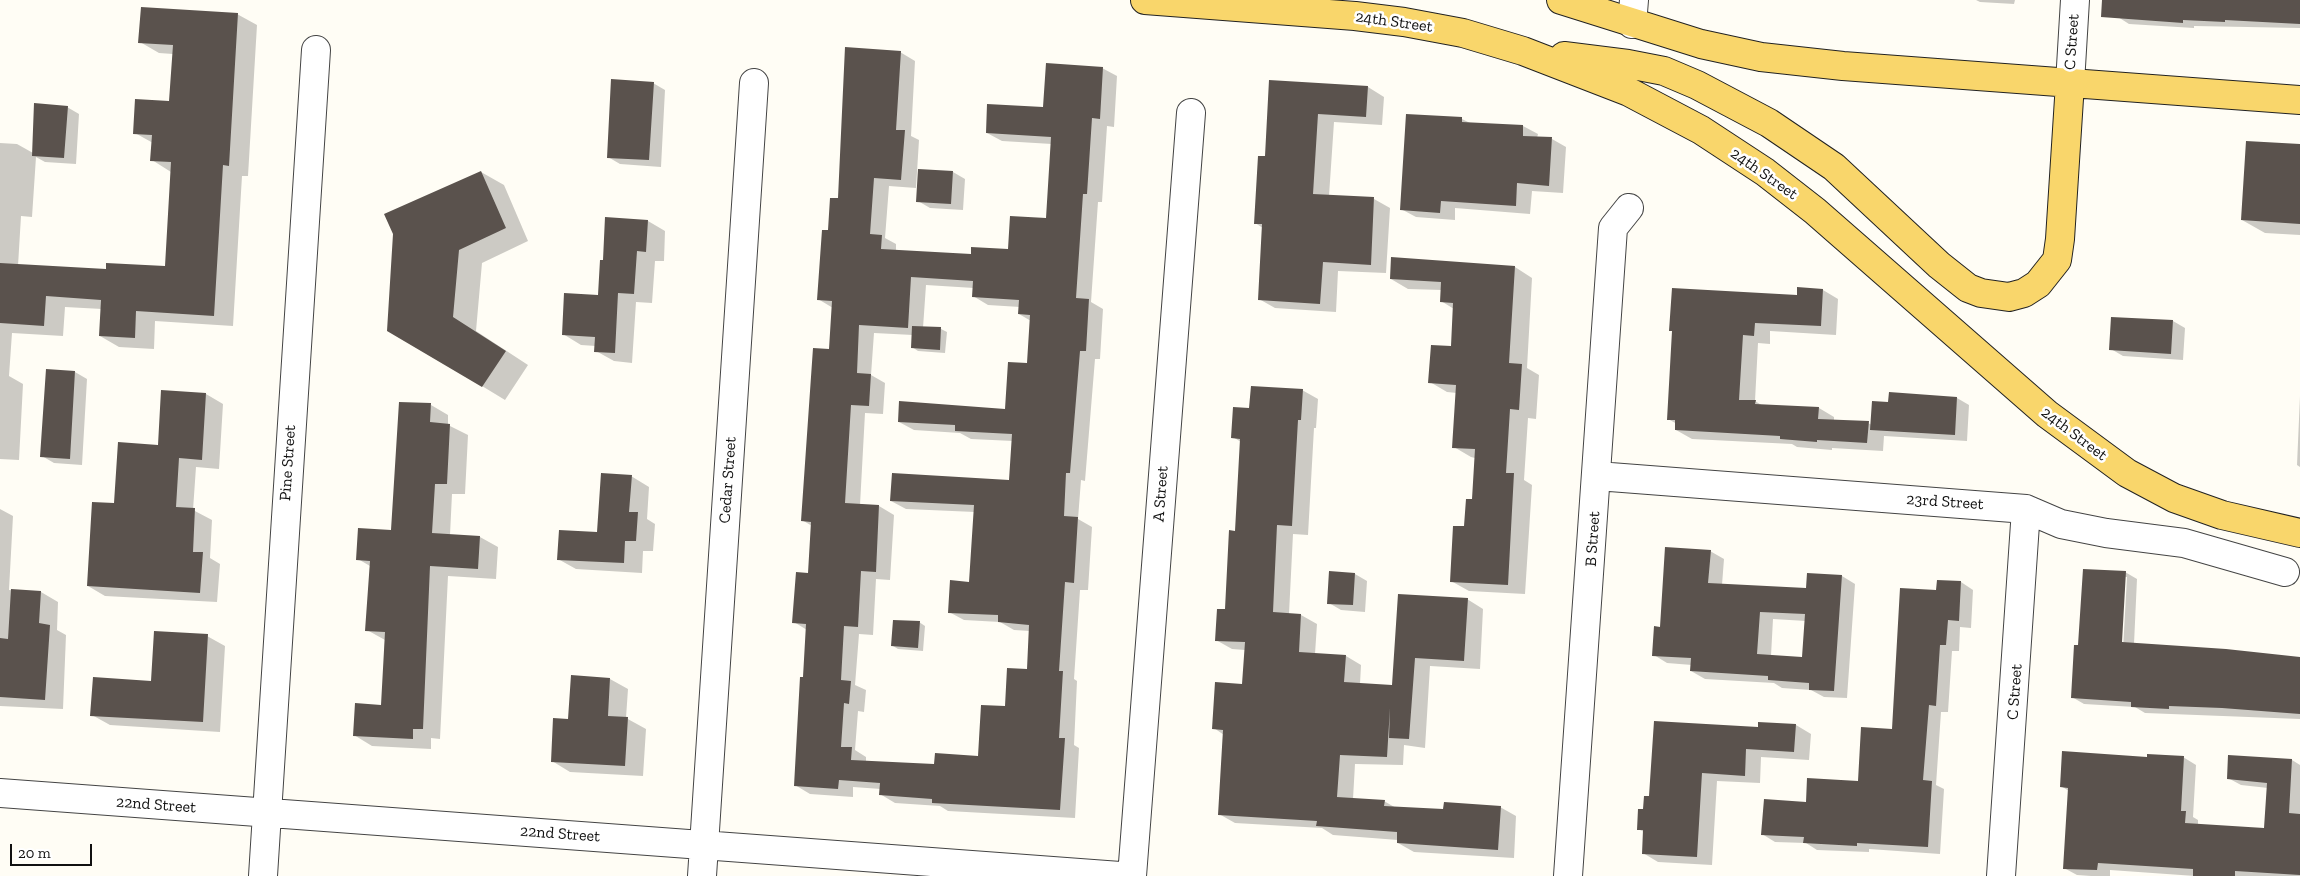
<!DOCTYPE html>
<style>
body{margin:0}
#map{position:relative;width:2300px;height:876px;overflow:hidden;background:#fffdf5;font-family:"Zilla Slab",serif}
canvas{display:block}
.scale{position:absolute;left:10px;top:844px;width:82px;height:22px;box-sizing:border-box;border:2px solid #111;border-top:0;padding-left:6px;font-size:15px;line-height:18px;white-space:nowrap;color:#111;-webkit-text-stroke:4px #fff;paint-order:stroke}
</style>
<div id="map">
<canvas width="2300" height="876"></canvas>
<div class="scale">20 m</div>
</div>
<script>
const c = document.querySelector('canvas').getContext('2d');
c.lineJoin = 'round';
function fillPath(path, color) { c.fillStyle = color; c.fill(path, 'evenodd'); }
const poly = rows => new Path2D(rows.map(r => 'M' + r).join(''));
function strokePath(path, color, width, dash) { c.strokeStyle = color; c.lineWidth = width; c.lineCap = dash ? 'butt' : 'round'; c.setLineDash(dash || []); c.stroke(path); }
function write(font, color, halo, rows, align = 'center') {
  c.font = font + ' "Zilla Slab",serif'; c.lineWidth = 5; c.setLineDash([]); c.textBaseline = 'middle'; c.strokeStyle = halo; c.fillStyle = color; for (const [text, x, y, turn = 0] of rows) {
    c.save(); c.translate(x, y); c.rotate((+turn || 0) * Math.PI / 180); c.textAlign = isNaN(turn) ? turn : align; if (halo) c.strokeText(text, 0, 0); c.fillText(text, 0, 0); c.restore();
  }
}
fillPath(poly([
 [1976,0,2015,0,2014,4,1980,2],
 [2119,0,2300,0,2300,28,2194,26,2194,28,2129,24,2118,17],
 [237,14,257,25,248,176,242,176,233,326,155,321,154,349,119,347,100,336,102,309,65,307,63,336,12,333,9,376,23,384,19,460,0,459,0,143,17,144,33,153,67,107,79,114,76,164,45,162,36,157,32,217,21,216,18,266,107,271,166,267,171,172,152,160,153,143,135,133,170,103,173,54,159,53,140,42],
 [900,52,915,61,911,136,919,140,916,188,889,186,885,238,896,244,896,251,972,256,1009,251,1047,220,1052,144,1002,141,987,133,1044,108,1102,68,1117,76,1114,127,1107,126,1102,202,1098,202,1091,302,1103,309,1100,359,1095,359,1085,481,1081,480,1078,519,1092,527,1088,590,1080,590,1074,679,1077,681,1074,745,1079,748,1075,818,948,811,940,806,895,803,880,794,881,789,853,787,853,797,810,794,795,785,807,630,794,622,809,574,812,526,802,520,830,350,833,308,818,299,829,231,839,200],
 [926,285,974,288,973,296,988,305,1020,307,1019,314,1031,321,1029,364,1006,410,899,422,914,430,960,433,971,439,1013,441,1010,482,891,501,906,509,975,512,970,583,949,612,964,620,1000,622,1014,630,1030,631,1028,670,979,757,936,765,866,762,866,757,855,750,858,711,864,712,866,690,855,685,859,634,873,635,876,579,890,580,894,515,879,506,860,505,865,413,883,414,885,383,871,375,874,333,913,335,912,347,918,351,945,353,947,332,941,329,923,328],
 [1271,81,1368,87,1384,97,1382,125,1334,122,1329,196,1374,199,1390,208,1386,273,1338,271,1336,312,1275,308,1259,299,1263,228,1255,223,1266,158],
 [653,83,665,90,661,167,620,164,608,157],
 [1462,119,1470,123,1523,126,1538,134,1537,138,1552,139,1566,147,1563,193,1532,191,1530,214,1455,208,1455,220,1416,217,1401,209],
 [2300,145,2300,235,2265,233,2242,220],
 [481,172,504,185,528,241,482,263,476,331,528,365,505,400,482,386,395,234],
 [953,172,965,179,963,210,930,208,918,201],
 [648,221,665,231,664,261,655,261,652,303,636,302,632,363,614,361,596,351,596,346,581,345,563,334,599,296,604,262],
 [1515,267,1532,278,1527,368,1539,375,1536,419,1528,418,1524,480,1532,485,1525,594,1469,591,1451,581,1473,500,1475,458,1471,457,1454,447,1457,393,1447,392,1430,382,1452,347,1454,309,1441,301,1442,290,1408,289,1391,279],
 [1823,290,1838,299,1836,335,1770,331,1770,344,1758,343,1755,401,1763,406,1819,408,1834,417,1834,421,1868,423,1872,425,1889,403,1890,394,1957,398,1969,405,1967,441,1884,436,1883,451,1832,448,1832,450,1797,447,1792,444,1692,439,1676,430,1677,424,1668,419,1673,332],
 [2173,321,2185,328,2183,360,2123,356,2111,349],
 [75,372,87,379,82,465,54,463,42,456],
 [1302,390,1318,399,1316,428,1314,428,1308,535,1293,534,1289,614,1301,615,1317,624,1315,654,1346,656,1361,665,1360,684,1393,686,1399,596,1467,599,1483,609,1480,669,1430,666,1425,748,1404,745,1403,765,1355,764,1353,799,1384,801,1396,808,1445,810,1500,807,1516,816,1514,858,1414,852,1398,843,1398,840,1333,835,1322,828,1235,823,1219,814,1224,735,1214,728,1243,685,1245,650,1232,649,1216,640,1226,610,1236,532,1241,442,1233,437,1250,409],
 [206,394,223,404,219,469,196,467,193,510,212,520,210,558,220,564,217,602,105,596,88,586,159,446],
 [2300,396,2300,467,2297,465],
 [431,405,448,415,448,425,468,435,465,494,452,494,450,535,480,537,498,547,496,579,448,576,440,739,431,738,431,749,372,746,354,735,382,706,385,640,367,630,370,566,358,559,393,532],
 [631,476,649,487,647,519,655,524,653,551,643,551,642,573,576,569,558,559,598,534],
 [0,509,13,516,9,590,41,592,58,602,57,630,66,635,63,709,0,706],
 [1710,551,1724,559,1722,585,1808,589,1842,576,1855,584,1847,698,1824,697,1811,690,1782,688,1774,683,1705,679,1691,671,1692,665,1667,663,1654,655,1661,628],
 [1773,619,1806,621,1804,658,1771,656],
 [1330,572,1355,574,1367,581,1365,612,1341,610,1329,603],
 [2125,572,2137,579,2134,644,2300,659,2300,719,2145,713,2135,707,2084,704,2072,697,2079,647],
 [2124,577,2127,577,2123,649,2120,649],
 [1961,582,1973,590,1971,628,1960,627,1959,651,1952,651,1948,712,1941,712,1936,785,1944,789,1940,854,1869,849,1869,852,1817,850,1806,843,1775,842,1762,834,1807,804,1859,782,1893,730,1938,592],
 [919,622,925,626,923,651,898,649,893,646],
 [207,636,225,646,220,732,110,725,92,715,152,682],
 [610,679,628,689,626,718,646,729,643,776,570,772,552,761,570,721],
 [1796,725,1811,734,1809,760,1761,757,1760,783,1717,781,1712,865,1658,862,1643,853,1644,832,1638,829,1651,798,1759,728],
 [2183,757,2196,765,2193,817,2198,820,2198,825,2266,829,2268,788,2241,785,2228,778,2229,757,2292,760,2300,765,2300,876,2195,876,2110,870,2110,876,2091,876,2077,875,2064,868,2069,791,2061,786,2148,758]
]), '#0003');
fillPath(poly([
 [2102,0,2300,0,2300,24,2225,20,2225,22,2183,20,2183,23,2101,17],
 [141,7,238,13,229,166,223,165,214,316,136,311,135,338,99,336,101,300,46,296,44,326,0,323,0,263,106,269,106,263,165,266,171,162,150,161,152,135,133,134,135,99,169,101,173,45,138,43],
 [845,47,901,51,896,130,905,130,901,180,874,178,870,234,882,235,881,249,971,254,971,247,1008,249,1010,216,1046,218,1051,137,986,133,987,104,1043,107,1046,63,1103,67,1100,119,1092,118,1087,194,1083,194,1076,298,1089,299,1086,351,1080,351,1070,473,1066,473,1064,516,1078,517,1074,583,1065,582,1059,671,1063,671,1059,738,1065,738,1060,810,932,803,932,799,879,795,880,783,839,780,838,789,794,786,800,677,803,677,806,624,792,623,796,572,808,573,811,522,801,521,813,348,829,349,832,301,817,300,822,230,828,230,830,198,838,198],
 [911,277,973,281,972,297,1019,300,1018,314,1030,315,1027,363,1008,362,1005,409,899,401,898,422,955,425,955,431,1012,434,1009,480,892,473,890,501,974,505,969,582,950,580,948,613,998,615,998,622,1029,625,1027,669,1007,668,1005,706,981,705,978,756,935,753,934,764,851,760,852,747,841,747,844,703,849,704,851,681,841,680,844,626,858,627,861,571,876,572,879,505,845,503,851,405,869,406,871,374,857,373,859,325,908,328],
 [611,79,654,82,649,160,607,158],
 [1269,80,1368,86,1366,117,1318,114,1313,194,1374,197,1371,265,1323,262,1320,304,1258,300,1262,224,1254,224,1258,156,1265,156],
 [34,103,68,106,64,158,32,156],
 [1406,114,1462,117,1462,122,1523,125,1523,136,1552,137,1549,186,1517,183,1516,206,1441,201,1440,213,1400,210],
 [2246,141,2300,144,2300,224,2241,220],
 [918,169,953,171,951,204,916,202],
 [481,171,506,228,459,250,453,317,506,351,482,387,387,331,393,234,384,214],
 [605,217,648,220,646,252,637,251,634,294,618,293,615,353,594,352,595,337,562,335,564,293,598,295,600,260,603,260],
 [1391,257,1515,266,1509,363,1522,364,1519,410,1510,409,1506,473,1514,473,1508,585,1450,582,1453,526,1464,526,1466,499,1472,499,1475,449,1452,448,1456,385,1428,383,1431,345,1451,346,1453,303,1440,302,1441,282,1390,279],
 [1797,287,1823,289,1821,326,1755,323,1754,336,1743,335,1739,400,1756,400,1755,404,1819,407,1818,419,1869,421,1867,443,1817,440,1817,442,1780,439,1780,436,1675,430,1675,420,1667,420,1672,331,1669,331,1672,288,1797,295],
 [2111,317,2173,320,2171,354,2109,350],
 [912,326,941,327,940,350,911,348],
 [46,369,75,371,70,459,40,457],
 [1251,386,1303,389,1301,420,1298,420,1292,526,1277,525,1273,612,1301,614,1299,652,1346,655,1344,682,1392,685,1398,594,1468,598,1464,661,1415,658,1409,739,1389,738,1390,708,1387,757,1340,755,1337,797,1385,800,1384,806,1443,809,1444,802,1501,806,1498,850,1397,843,1397,832,1316,826,1317,821,1218,815,1223,730,1212,729,1215,682,1242,684,1245,642,1215,641,1217,609,1225,609,1229,530,1235,531,1240,439,1231,438,1233,407,1249,408],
 [161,390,206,393,202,460,179,458,176,507,195,508,193,552,203,552,200,593,87,586,92,502,114,503,118,442,158,445],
 [1889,392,1957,397,1955,435,1870,430,1872,401,1888,402],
 [399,402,431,403,430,422,450,424,447,484,435,484,432,533,480,536,478,569,430,566,423,729,413,729,413,739,353,736,355,703,381,705,385,632,365,631,370,561,356,560,358,528,391,530],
 [601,473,632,475,629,512,638,512,636,541,625,541,624,563,557,560,559,530,597,532],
 [1665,547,1711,550,1708,583,1806,588,1807,573,1842,575,1834,691,1809,690,1809,683,1768,680,1768,676,1690,671,1691,658,1652,656,1654,626,1660,627],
 [1760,612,1805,614,1802,657,1757,654],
 [2083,569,2126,571,2122,642,2226,649,2300,657,2300,714,2222,708,2169,706,2169,709,2131,707,2131,702,2071,698,2074,645,2078,645],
 [1329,571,1355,573,1353,605,1327,604],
 [1937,580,1961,581,1959,621,1948,620,1946,645,1940,645,1936,706,1929,705,1923,780,1932,781,1928,847,1857,843,1857,846,1803,843,1804,837,1761,835,1764,799,1806,802,1807,778,1858,781,1861,727,1892,729,1900,588,1936,590],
 [11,589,41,591,39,623,50,625,45,700,0,697,0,638,8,639],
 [893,620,920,621,918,648,891,646],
 [154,631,208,634,203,722,90,716,93,677,151,681],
 [571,675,610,678,608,716,628,717,625,766,551,762,553,718,568,719],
 [1654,721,1758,727,1758,722,1796,724,1794,752,1746,749,1745,776,1702,773,1697,857,1642,854,1643,830,1637,830,1638,809,1643,809,1644,796,1649,796],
 [2062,751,2147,757,2147,754,2184,756,2181,811,2186,811,2185,823,2264,828,2267,783,2227,779,2228,755,2292,759,2289,813,2300,814,2300,875,2235,871,2235,876,2193,876,2193,869,2098,863,2097,870,2063,869,2068,788,2060,787]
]), '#5a524d');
const street = poly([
 [1632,24,1634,0],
 [2070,83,2075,0],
 [1597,476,2026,509,2061,524,2106,533,2184,543,2285,572],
 [0,793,1120,876],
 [263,876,316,50],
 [702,876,754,83],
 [1132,876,1191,113],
 [1568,876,1613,228,1629,208],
 [2001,876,2026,509]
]);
const primary = poly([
 [1145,0,1355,16,1404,22,1463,33,1523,51,1629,92,1701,130,1765,172,1815,211,2047,414,2127,473,2174,498,2222,515,2300,533],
 [1561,0,1701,44,1761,57,1843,66,2300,100],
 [1564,56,1628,64,1664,71,1697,85,1769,123,1834,167,1939,265,1968,288,1981,293,2009,297,2024,293,2038,284,2057,260,2060,239,2070,83]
]);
strokePath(street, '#444', 30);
strokePath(primary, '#222', 30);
strokePath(street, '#fff', 28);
strokePath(primary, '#f9d66b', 28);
write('16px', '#111', '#fff', [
 ["24th Street",1394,22,8],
 ["C Street",2072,42,-86],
 ["24th Street",1764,174,35],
 ["24th Street",2074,434,37],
 ["Pine Street",288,463,-86],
 ["Cedar Street",728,480,-86],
 ["A Street",1161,494,-86],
 ["23rd Street",1945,502,4],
 ["B Street",1593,539,-86],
 ["C Street",2015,692,-86],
 ["22nd Street",156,805,4],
 ["22nd Street",560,834,4]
]);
</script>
